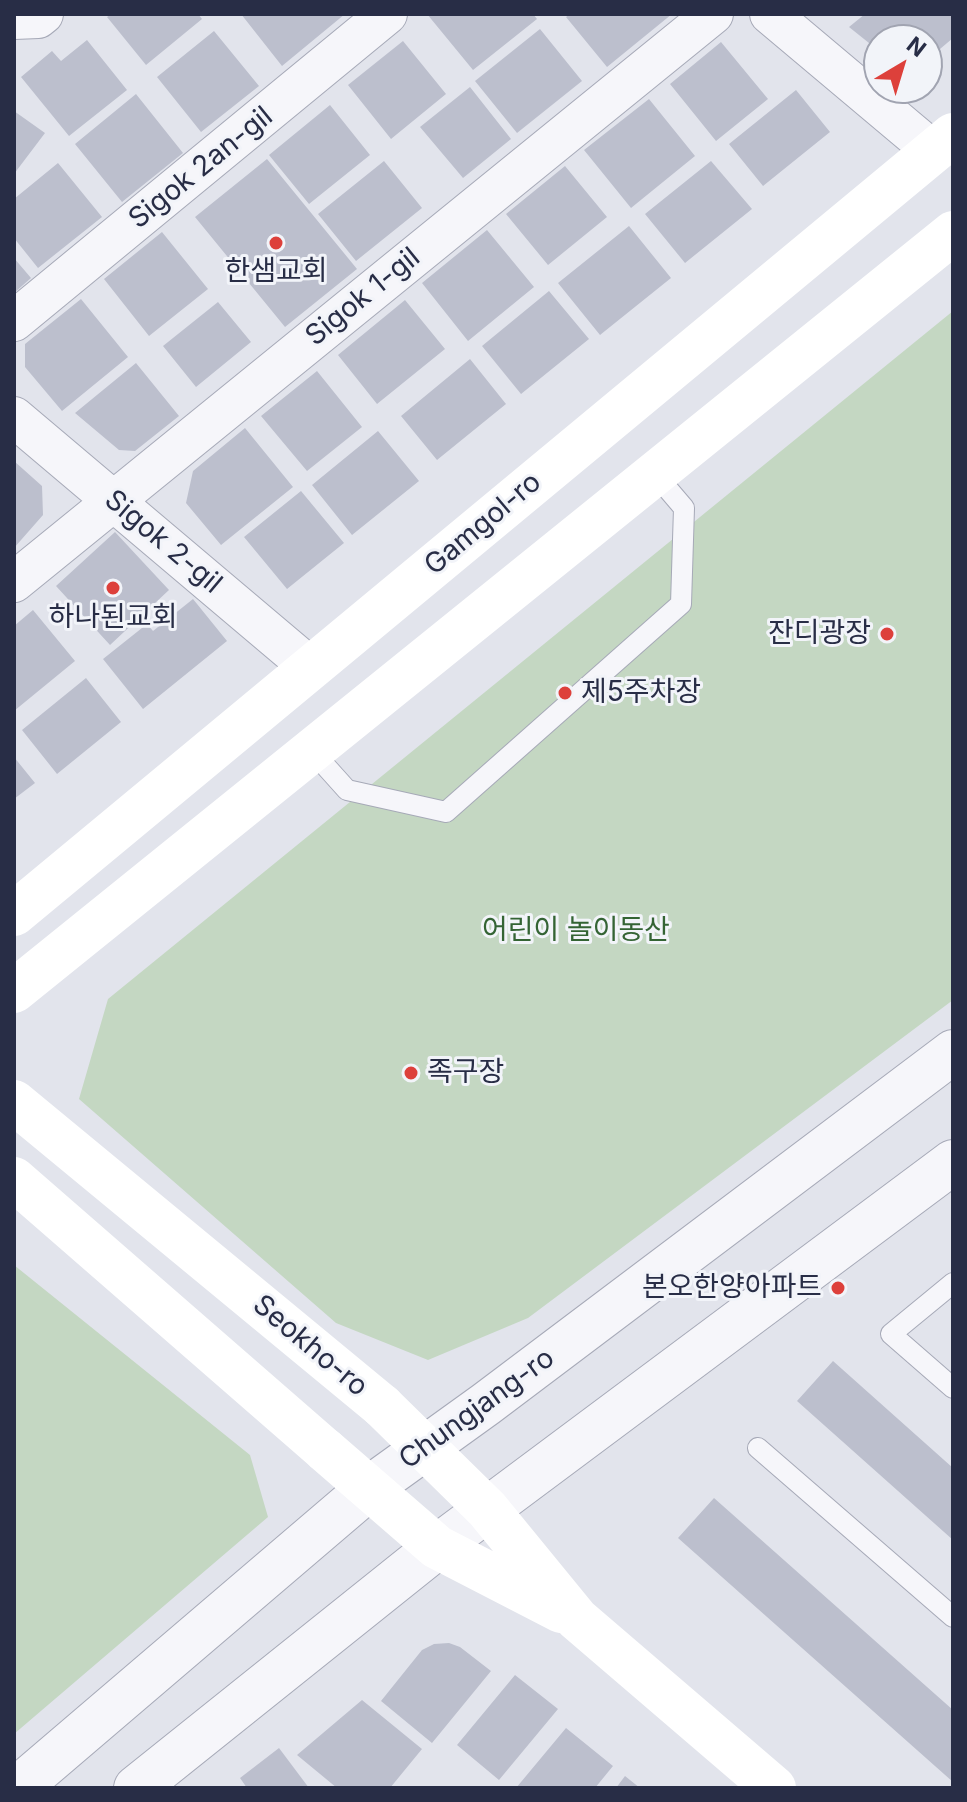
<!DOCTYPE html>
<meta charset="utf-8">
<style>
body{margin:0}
#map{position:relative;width:967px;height:1802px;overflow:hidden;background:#e2e4ec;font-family:Inter,sans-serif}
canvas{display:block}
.frame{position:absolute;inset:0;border:16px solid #282d46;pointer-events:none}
.north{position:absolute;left:863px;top:24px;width:80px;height:80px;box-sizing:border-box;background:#f2f4f9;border:2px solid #a1a4b1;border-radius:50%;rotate:38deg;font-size:22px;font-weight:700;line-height:32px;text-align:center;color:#282d46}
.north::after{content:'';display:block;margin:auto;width:28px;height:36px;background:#dd403b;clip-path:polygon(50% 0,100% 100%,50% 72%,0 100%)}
</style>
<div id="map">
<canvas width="967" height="1802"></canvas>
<div class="frame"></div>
<div class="north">N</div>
</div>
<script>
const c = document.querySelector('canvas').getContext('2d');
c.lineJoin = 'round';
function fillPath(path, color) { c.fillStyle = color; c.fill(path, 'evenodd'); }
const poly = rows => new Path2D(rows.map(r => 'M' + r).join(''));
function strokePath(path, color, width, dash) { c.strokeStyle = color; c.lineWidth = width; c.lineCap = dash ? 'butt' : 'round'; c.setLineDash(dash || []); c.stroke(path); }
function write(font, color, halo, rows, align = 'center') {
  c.font = font + ' Inter,"Noto Sans KR",sans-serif'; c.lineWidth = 6; c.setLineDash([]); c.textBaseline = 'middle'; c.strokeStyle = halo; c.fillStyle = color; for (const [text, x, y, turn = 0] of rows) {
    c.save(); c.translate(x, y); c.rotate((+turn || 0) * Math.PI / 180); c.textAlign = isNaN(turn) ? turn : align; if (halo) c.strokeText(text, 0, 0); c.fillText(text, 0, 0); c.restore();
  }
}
fillPath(poly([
 [953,311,953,1000,528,1318,428,1360,336,1323,79,1099,108,999],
 [14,1265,250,1455,268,1517,14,1734]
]), '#c4d7c2');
fillPath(poly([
 [111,14,198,14,202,19,146,65,107,17],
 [241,14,345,14,282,66],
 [427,14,533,14,537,19,473,70],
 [570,14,672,14,607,67,566,17],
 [865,14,953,14,953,38,927,60,927,40,879,40,879,51,849,27],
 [540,29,582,81,517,133,475,81],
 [214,31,259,86,201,132,157,77],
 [87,40,127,90,69,136,21,77,52,51,61,61],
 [403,41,446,94,391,139,348,85],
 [721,42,768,99,716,141,670,84],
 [470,87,511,139,463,178,420,127],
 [796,90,830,132,763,186,729,144],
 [136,94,183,153,122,202,75,144],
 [649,99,695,156,631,208,584,150],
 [330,105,370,155,309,204,269,155],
 [14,111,45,133,14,174],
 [267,159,357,269,285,327,195,217],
 [384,161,422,208,356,261,318,214],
 [711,161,752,209,685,263,645,214],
 [58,163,102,217,38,268,14,238,14,199],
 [565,166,607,217,548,265,506,214],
 [629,226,671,278,600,335,558,283],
 [487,230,534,287,468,341,422,283],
 [162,232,208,289,149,336,104,279],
 [14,258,31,278,14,293],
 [549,291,589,339,521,394,482,346],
 [81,299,128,357,62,411,25,367,25,344],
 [405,300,445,349,377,404,338,355],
 [218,302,251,342,196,387,163,346],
 [470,359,506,404,437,460,401,416],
 [136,363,179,416,135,451,119,450,75,413],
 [317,371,362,427,307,471,261,416],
 [245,428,293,487,221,545,186,503,193,471],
 [378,431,419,481,352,535,312,485],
 [14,461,42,486,43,515,14,548],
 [301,491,344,543,287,589,244,537],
 [115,532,169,590,110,645,56,586],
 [193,599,227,641,143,709,103,659,147,624,153,631],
 [33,610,75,661,14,711,14,626],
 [86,678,121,722,57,774,22,730],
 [14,757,35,783,14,799],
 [833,1361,953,1468,953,1540,797,1401],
 [714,1498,953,1710,953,1782,678,1538],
 [449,1643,460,1647,491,1671,432,1743,381,1701,422,1650,434,1644],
 [515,1675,558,1709,499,1780,457,1745],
 [362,1700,422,1749,390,1788,337,1788,297,1755],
 [566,1728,613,1766,595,1788,516,1788],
 [279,1748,309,1788,247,1788,240,1778],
 [625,1776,640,1788,616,1788]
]), '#bcbfcd');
const service = poly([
 [312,751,347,790,446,812,681,604,684,508,655,474],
 [953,1283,891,1334,953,1388],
 [758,1448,953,1617]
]);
const minor = poly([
 [770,14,933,151],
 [14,19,38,18,43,14],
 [14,321,387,14],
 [14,417,311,668],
 [14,582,713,14]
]);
const tertiary = poly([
 [18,1788,368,1489,486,1404,953,1052],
 [136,1788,437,1547,953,1162]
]);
strokePath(service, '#a6a9b7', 22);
strokePath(minor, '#a6a9b7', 42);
strokePath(tertiary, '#a6a9b7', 46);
strokePath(service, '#f6f6fa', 20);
strokePath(minor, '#f6f6fa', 40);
strokePath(tertiary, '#f6f6fa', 44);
strokePath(poly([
 [14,914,953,135],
 [14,991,953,233],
 [382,1406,487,1509,577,1619,774,1788],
 [325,1450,437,1547,561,1611]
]), '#fff', 44);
strokePath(poly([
 [14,1102,382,1406],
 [14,1179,325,1450]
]), '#fff', 44);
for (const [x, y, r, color] of [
 [276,243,8,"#dd403b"],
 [113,588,8,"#dd403b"],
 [887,634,8,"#dd403b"],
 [565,693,8,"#dd403b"],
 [411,1073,8,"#dd403b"],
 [838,1288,8,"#dd403b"]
]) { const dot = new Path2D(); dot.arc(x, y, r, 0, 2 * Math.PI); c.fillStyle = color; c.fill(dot); strokePath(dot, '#f2f4f9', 3); }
write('28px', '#282d46', '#f2f4f9', [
 ["Sigok 2an-gil",201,168,-39],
 ["Sigok 1-gil",363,297,-39],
 ["Gamgol-ro",483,524,-40],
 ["Sigok 2-gil",163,542,40],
 ["Seokho-ro",310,1346,40],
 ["Chungjang-ro",477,1409,-36]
]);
write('28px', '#282d46', '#f2f4f9', [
 ["한샘교회",276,272],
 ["하나된교회",113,618],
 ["잔디광장",871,634,"right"],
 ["제5주차장",581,693,"left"],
 ["족구장",427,1073,"left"],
 ["본오한양아파트",822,1288,"right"]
]);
write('28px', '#346434', '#f2f4f9', [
 ["어린이 놀이동산",576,931]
]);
</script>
